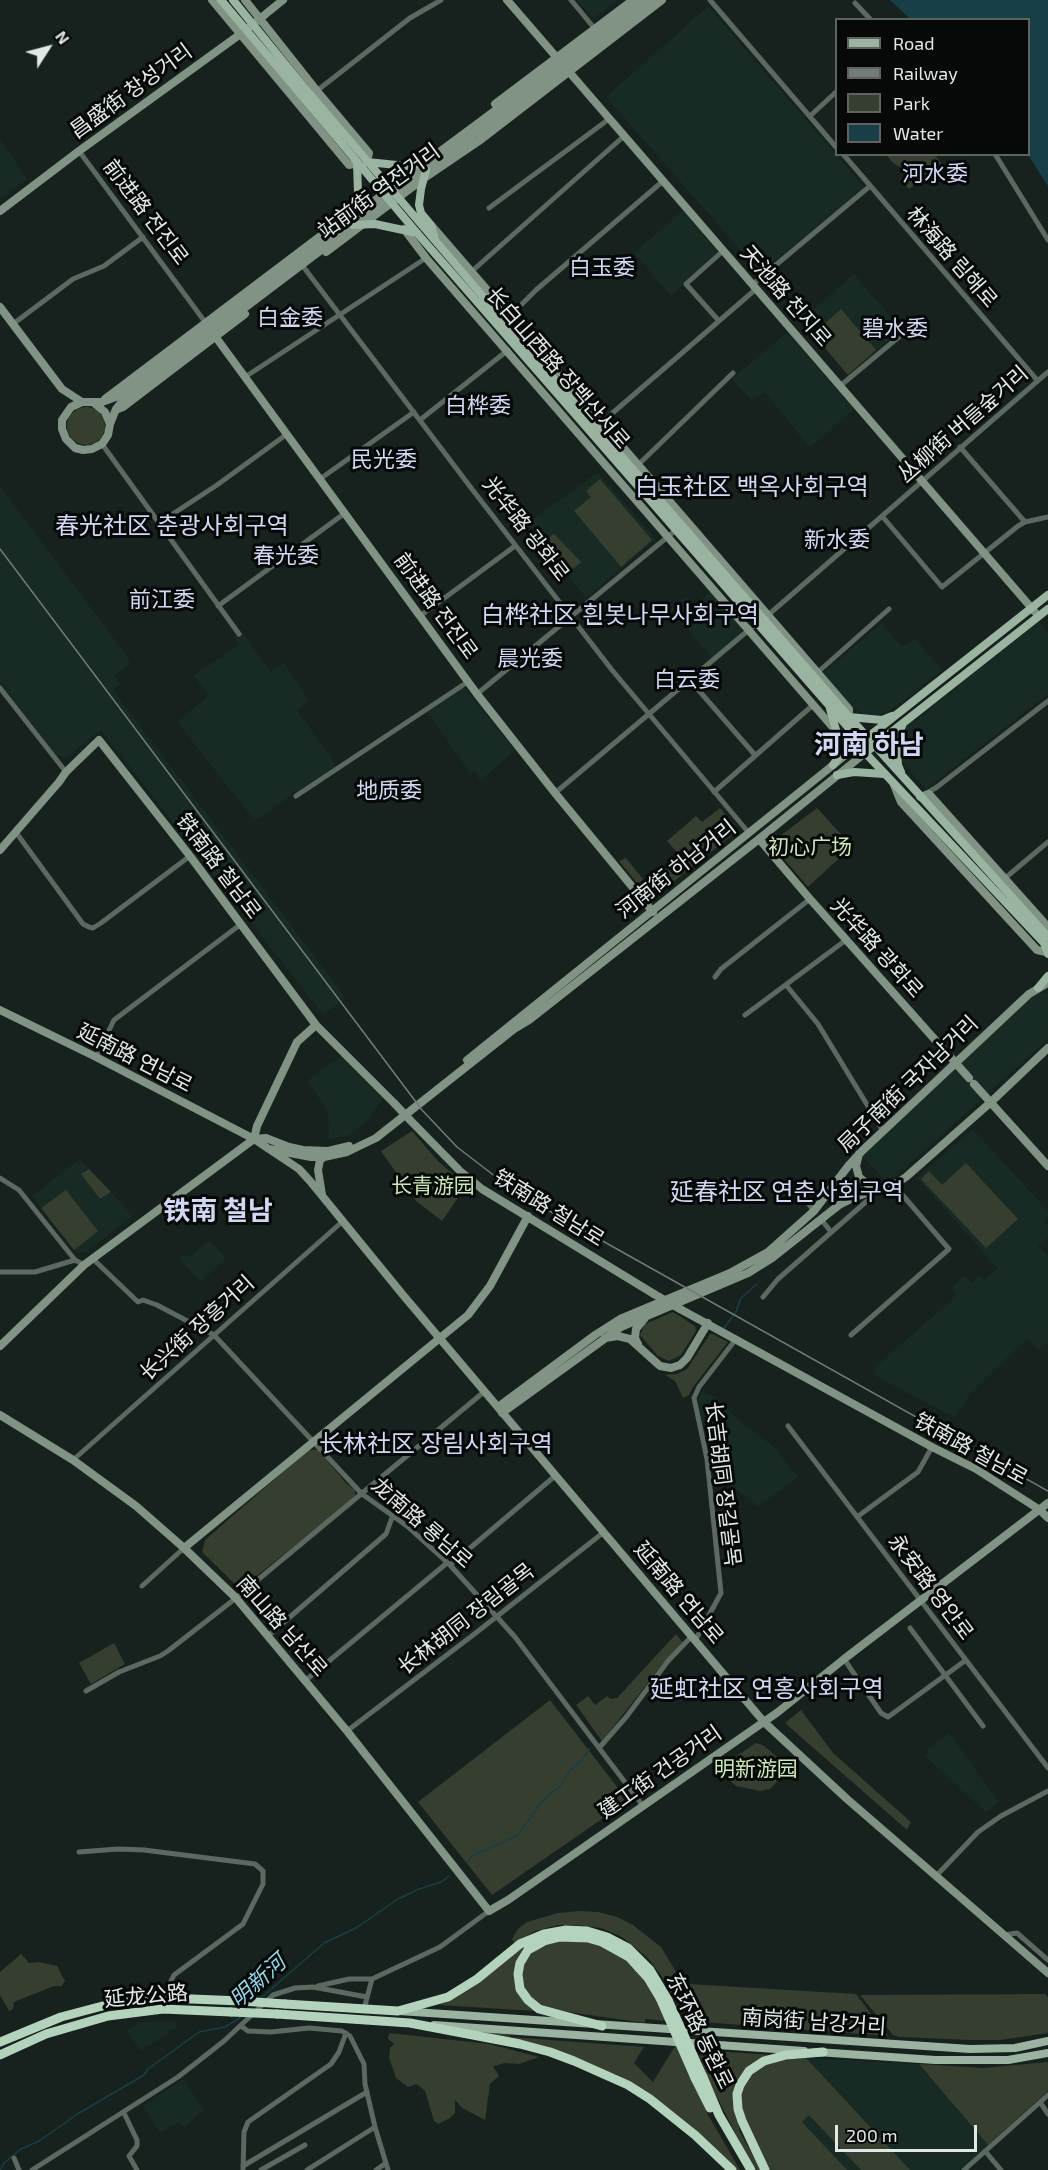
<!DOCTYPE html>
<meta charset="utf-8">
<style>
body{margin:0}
#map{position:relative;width:1048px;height:2170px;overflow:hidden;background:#17211e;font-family:"Exo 2",sans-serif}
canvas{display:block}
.legend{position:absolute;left:835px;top:18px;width:195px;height:138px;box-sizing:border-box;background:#060908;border:2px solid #5e6261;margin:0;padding:8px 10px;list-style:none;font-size:18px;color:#e1e8e6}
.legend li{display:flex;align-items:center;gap:12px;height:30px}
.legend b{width:30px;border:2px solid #5e6261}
.north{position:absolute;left:18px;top:18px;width:60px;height:60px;-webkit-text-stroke:4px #060908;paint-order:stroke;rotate:54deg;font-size:16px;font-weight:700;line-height:24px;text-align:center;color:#e1e8e6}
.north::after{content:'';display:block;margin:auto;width:21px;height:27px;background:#e1e8e6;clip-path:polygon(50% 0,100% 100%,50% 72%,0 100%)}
.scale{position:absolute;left:835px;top:2125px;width:142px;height:27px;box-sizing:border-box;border:3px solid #e1e8e6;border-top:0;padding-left:8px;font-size:18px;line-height:21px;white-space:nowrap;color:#e1e8e6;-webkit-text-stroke:4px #060908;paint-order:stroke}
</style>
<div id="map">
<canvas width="1048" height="2170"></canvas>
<ul class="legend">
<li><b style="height:8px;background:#9bb4a2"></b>Road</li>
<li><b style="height:8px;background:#737b79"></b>Railway</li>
<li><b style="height:16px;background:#353e2f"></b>Park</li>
<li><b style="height:16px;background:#183e47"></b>Water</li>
</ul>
<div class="north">N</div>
<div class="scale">200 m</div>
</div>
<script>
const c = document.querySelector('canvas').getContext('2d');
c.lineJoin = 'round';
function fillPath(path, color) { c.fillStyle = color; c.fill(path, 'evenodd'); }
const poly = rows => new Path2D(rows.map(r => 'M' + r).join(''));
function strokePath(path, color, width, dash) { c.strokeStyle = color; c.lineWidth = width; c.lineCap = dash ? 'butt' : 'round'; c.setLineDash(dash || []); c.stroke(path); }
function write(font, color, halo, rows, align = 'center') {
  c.font = font + ' "Exo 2","Noto Sans SC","Noto Sans KR",sans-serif'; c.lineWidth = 6; c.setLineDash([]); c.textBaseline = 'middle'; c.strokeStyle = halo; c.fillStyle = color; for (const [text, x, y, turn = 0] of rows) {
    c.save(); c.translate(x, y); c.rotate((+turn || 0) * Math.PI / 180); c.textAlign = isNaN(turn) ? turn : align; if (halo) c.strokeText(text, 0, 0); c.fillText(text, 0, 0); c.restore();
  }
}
fillPath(poly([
 [577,0,618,0,595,17,591,17],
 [708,6,864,187,760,273,606,97],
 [0,139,27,179,0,199],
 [683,210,718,252,671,296,634,253],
 [854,274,901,329,848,375,801,320],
 [787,332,854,409,810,448,765,392,752,401,732,379],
 [598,472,656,539,586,598,528,523],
 [0,486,131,662,115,675,120,684,113,690,346,998,323,1015,101,730,66,758,56,755,0,682],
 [712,591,742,629,740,635,712,658,671,609,686,596,694,605],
 [1039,622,1048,633,1048,694,926,789,900,760,900,738,905,727,924,715,938,702,952,692,965,679],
 [882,623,902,647,915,638,942,670,890,711,879,715,863,714,850,705,822,674],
 [242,632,271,672,284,663,309,700,297,710,337,766,298,792,295,792,255,821,177,722,209,695,193,676,240,644,234,637],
 [463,686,515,750,480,781,475,771,471,774,426,711],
 [1036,992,1048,993,1048,1039,895,1177,885,1180,861,1155],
 [341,1056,384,1097,368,1120,350,1135,329,1140,328,1111,307,1081],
 [973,1129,1048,1211,1048,1218,1045,1222,1048,1225,1048,1238,1038,1246,1048,1256,1048,1342,1039,1350,1027,1339,971,1393,955,1418,872,1374,876,1366,956,1296,951,1288,965,1276,971,1283,979,1276,984,1281,997,1268,917,1178],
 [80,1159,133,1216,86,1252,75,1252,32,1196],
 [210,1240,226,1259,200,1282,179,1258,183,1255,190,1256],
 [702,1391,718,1399,736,1418,773,1446,798,1477,757,1507,752,1501,714,1473,698,1400],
 [949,1733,999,1802,986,1812,925,1756,928,1753,926,1750],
 [175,2021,177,2027,141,2051,126,2031,139,2022],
 [806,2058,919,2064,988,2145,960,2170,791,2170,764,2097,847,2103],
 [183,2079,204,2110,184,2127,180,2122,160,2133,143,2106]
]), '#182a24');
fillPath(poly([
 [886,155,935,155,942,164,909,189,900,179,915,168,902,168,893,163],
 [841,309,876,350,848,375,813,334],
 '67 426a19 19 0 1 1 38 0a19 19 0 1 1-38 0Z',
 [600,479,652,540,621,567,574,511,591,497,586,491],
 [554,534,581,562,569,572,545,540],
 [720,808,735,825,735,833,653,898,647,895,619,861,626,858,646,883,646,887,652,889,658,881,656,876,680,856,667,841,696,816,702,822],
 [817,808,848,842,845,845,849,849,808,887,772,845,772,842],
 [412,1131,437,1160,466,1186,442,1221,416,1201,381,1151],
 [966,1163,1018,1219,986,1248,921,1179,929,1171,942,1185],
 [89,1169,111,1192,100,1199,81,1174],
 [66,1190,98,1231,74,1250,41,1208],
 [673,1312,695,1326,696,1331,681,1355,669,1361,658,1356,640,1335,645,1324],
 [710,1334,713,1334,728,1342,693,1387,689,1395,683,1398,675,1381,665,1375,677,1374,687,1369],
 [308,1450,318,1450,346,1483,355,1490,355,1498,240,1589,202,1552,205,1540],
 [676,1634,683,1643,662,1665,602,1741,576,1705,588,1696,595,1705,607,1696,611,1699,617,1698],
 [114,1643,125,1664,91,1684,79,1663],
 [550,1700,628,1801,492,1895,418,1802],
 [801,1710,833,1753,911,1822,907,1830,785,1723],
 [756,1743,763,1745,790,1768,770,1789,760,1791,736,1786,717,1769],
 [579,1911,598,1912,617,1917,633,1925,661,1947,681,1980,688,1984,856,1994,888,2036,688,2021,683,2008,687,2000,685,1992,680,2004,673,1998,665,1981,648,1958,622,1937,601,1928,575,1925,558,1925,535,1931,514,1943,512,1939,518,1929,527,1922,558,1913],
 [556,1941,596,1943,622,1956,649,1983,667,2021,645,2019,645,2023,568,2012,538,2005,523,1987,521,1970,523,1964,538,1947],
 [522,1946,525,1948,515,1971,535,2011,439,2005,454,1998],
 [21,1954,29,1963,39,1962,57,1966,65,1981,62,1986,54,1986,14,2002,13,2009,9,2011,0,1995,0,1972],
 [1045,1994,1048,1997,1048,2033,1000,2040,970,2040,899,2037,893,2035,860,1995],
 [486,2032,509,2035,510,2037,644,2047,634,2063,653,2082,675,2046,678,2046,707,2113,740,2170,736,2170,694,2128,675,2113,653,2096,615,2074,482,2034],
 [389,2033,489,2044,539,2057,519,2064,505,2063,493,2066,499,2076,490,2084,485,2120,462,2108,455,2100,455,2113,450,2118,438,2124,434,2121,425,2091,417,2084,408,2087,396,2078,389,2058,390,2048,394,2044,388,2039],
 [698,2050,772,2055,761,2058,747,2068,734,2106,740,2132,761,2170,757,2170,741,2145,708,2079],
 [806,2058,848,2103,910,2170,861,2170,809,2115,802,2122,847,2170,767,2170,749,2136,740,2100,743,2089,753,2073,768,2064,780,2060],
 [1048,2062,1048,2091,988,2145,919,2064,983,2068]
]), '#353e2f');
fillPath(poly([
 [890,0,1048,0,1048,186,1028,155,1028,20,910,19]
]), '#183e47');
strokePath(poly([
 [724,1328,736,1312,741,1298,757,1284],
 [466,1862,473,1856,518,1835,540,1804,548,1795,560,1787,568,1772,581,1761,590,1749],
 [260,1999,324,1943,356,1928,398,1899,419,1889,441,1882,449,1876],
 [0,2170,4,2163,21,2149,39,2141,79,2113,144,2075,148,2069,199,2032,225,2027,241,2017]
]), '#183e47', 1.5);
strokePath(poly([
 [571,0,595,29],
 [710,0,836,147],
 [855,3,871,20],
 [314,93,410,18,441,0],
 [810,116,836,92],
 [79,151,208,326],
 [843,154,1037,380],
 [995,154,1048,240],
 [489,208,609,119],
 [302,265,475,493,612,670,749,833],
 [471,272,624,136],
 [752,285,870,186],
 [510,316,536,290,663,181],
 [719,321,686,284,723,251],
 [13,324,73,279,104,266,143,237],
 [245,377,426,258],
 [840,386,912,326],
 [420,420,508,350],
 [601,423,756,289],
 [102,444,239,634],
 [960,447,1025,522],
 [638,465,733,373],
 [320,479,414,412],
 [882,516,942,587,1018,526,1025,522,1048,517],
 [159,523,217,485,287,434],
 [218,606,345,513],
 [420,616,515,546],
 [767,616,1048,372],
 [818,672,889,609],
 [688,678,755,755],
 [0,688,66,772],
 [477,694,676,530],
 [714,792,813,705],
 [555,793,757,623],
 [925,794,937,787,1048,701],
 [296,796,469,681],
 [15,831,83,924,89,927,93,928,101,923,190,856],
 [1004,879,1048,842],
 [715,977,721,969,810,899],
 [786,985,818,1024,883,1131],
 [745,1015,846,940],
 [96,1057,114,1020,241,924],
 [0,1178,19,1190,75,1260,84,1265],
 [801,1194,814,1211],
 [821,1219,831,1232],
 [93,1259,138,1302,143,1300,157,1305,214,1335,362,1494,407,1526,450,1565,515,1637,643,1806],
 [0,1272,35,1272,75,1260],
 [763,1297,778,1279,868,1200],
 [851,1335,949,1249,893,1184],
 [788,1426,1048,1768],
 [73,1460,343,1221],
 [857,1517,918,1472,932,1447],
 [450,1565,555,1476],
 [142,1586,184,1548],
 [910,1628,983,1726],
 [269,1635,386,1534,393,1515],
 [695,1641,721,1593,707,1459,694,1398,699,1387,736,1339],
 [844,1659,881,1713,888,1717,966,1660],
 [306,1680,447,1563],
 [86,1691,119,1672,160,1656,168,1651,236,1598,485,1391],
 [347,1731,477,1632,604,1532],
 [599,1748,627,1716,668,1661,692,1636],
 [79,1852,118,1849,144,1850,255,1864,263,1871,263,1884,243,1924,174,1975,169,1985,168,1998],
 [936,1876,978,1832,1001,1816,1048,1791],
 [1004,1935,1017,1933,1048,1960],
 [318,1986,349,1979,372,1979,440,1947,489,1911],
 [364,2009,372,1979],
 [241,2026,248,2031,271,2032,309,2028,342,2031,350,2036,364,2064,365,2084,375,2127,388,2170],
 [1040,2102,1048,2114],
 [124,2113,137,2140,137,2146,129,2156,137,2170],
 [985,2151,1001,2170],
 [14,2158,19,2170],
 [243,2166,367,2092],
 [32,2170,178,2077,224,2041,273,1995,295,1988,313,1987,367,1997],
 [243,2170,244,2132,248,2122,331,2064,339,2052,346,2033],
 [261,2170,305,2145],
 [307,2170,375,2127],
 [376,2170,386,2163],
 [964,2170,1048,2095]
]), '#5c6960', 5);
strokePath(poly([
 [212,0,349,165,357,163],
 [245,0,317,91,369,153,367,162],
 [507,0,1035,612],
 [644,0,399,182,121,395,102,402,82,402,71,407,62,420,62,429,66,439,75,448,83,450,92,449,102,444,108,435,110,424,116,409,124,399,652,0],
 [495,104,633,0],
 [0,211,79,151,246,30,283,0],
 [432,226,849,709,849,717],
 [404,229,426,258,836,731],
 [326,252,423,179,479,141,662,0],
 [0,307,62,389,82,402],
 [212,332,477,694,555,793,653,912],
 [105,399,351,213],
 [95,404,105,412,110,424],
 [118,409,123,407,245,314],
 [894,785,901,802,1037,950,1046,952],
 [920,797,929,794,1048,927],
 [759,839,810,899,969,1078],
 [0,850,59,782,66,772,99,740,190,856,316,1025,395,1104],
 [0,1010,96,1057,254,1139,269,1149,311,1157,324,1157,347,1152,376,1138,514,1029,529,1020,759,839,865,753],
 [467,1060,858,745],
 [974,1084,1048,1166],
 [410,1120,460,1171,482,1189,654,1294],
 [254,1139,266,1138,289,1147,303,1150,328,1151,349,1146],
 [269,1149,299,1169,310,1181,403,1295,764,1722,847,1799,1048,1973],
 [859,1154,856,1166,859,1177,867,1184,880,1186],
 [322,1195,318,1170,320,1160,324,1157],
 [680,1309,932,1447,976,1469,1040,1510,1048,1518],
 [605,1338,618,1336,630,1339,660,1366,671,1368,680,1365,687,1358,708,1323],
 [638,1344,635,1338,636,1329,645,1318],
 [0,1346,84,1265,254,1139,257,1126,297,1042,316,1025],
 [498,1407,595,1335,620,1319,730,1273,768,1252,814,1211,849,1165,863,1150,1029,994,1048,983],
 [502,1413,621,1327,748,1273,772,1258,839,1205,855,1197,897,1183,906,1177,991,1102,1048,1048],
 [0,1415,73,1460,136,1506,184,1548,236,1598,347,1731,489,1911,508,1900,778,1712,844,1659,1048,1503],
 [184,1548,468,1315,490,1286,528,1216]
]), '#809385', 8);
strokePath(poly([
 [221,0,417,233,854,734,855,742,1044,943,1048,954],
 [233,0,303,86,527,348,849,717,1048,937],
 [367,162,407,166,424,163],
 [426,170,421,189,419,205,421,213,431,225,434,236],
 [348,222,354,210,358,192,357,163],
 [353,225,375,224,417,233],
 [830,709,841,747,839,757,833,765],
 [849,717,882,720,892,716],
 [858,745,1048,595],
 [865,753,1048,609],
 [901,772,898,765,897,752,898,735,902,726],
 [837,775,854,772,884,774],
 [1038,988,1048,976],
 [399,2011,970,2049,1015,2048,1048,2041],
 [434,2025,804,2051],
 [817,2052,935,2060,1008,2060,1048,2053]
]), '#9bb4a2', 8);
strokePath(poly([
 [285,2004,398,2011,448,1997,477,1979,520,1944,544,1934,566,1930,587,1931,607,1937,628,1948,650,1970,668,2000],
 [277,2014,410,2023,520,2044,550,2052,574,2061,628,2085,650,2099,695,2135,732,2170],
 [602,2026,539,2009,528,2000,520,1989,518,1974,520,1963,528,1950,544,1941,560,1937,588,1938,602,1942,629,1957,648,1978,660,1998],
 [0,2042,61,2017,110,2004,168,1998,241,2001],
 [0,2055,46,2034,108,2016,163,2009,231,2012],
 [703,2077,719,2115,751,2170],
 [695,2078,710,2108],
 [765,2170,742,2121,738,2109,737,2094,740,2085,749,2071,764,2061,786,2055,823,2052]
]), '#b4d3bc', 9);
strokePath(poly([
 [0,549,422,1110,457,1147,509,1187,535,1203,1048,1491]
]), '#737b79', 1.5);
strokePath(poly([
 [395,1104,410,1120],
 [654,1294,680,1309]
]), '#809385', 8);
strokePath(poly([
 [660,1998,695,2078],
 [668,2000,703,2077],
 [241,2001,285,2004],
 [231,2012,277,2014]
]), '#b4d3bc', 9);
write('21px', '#e1e8e6', '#060908', [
 ["昌盛街 창성거리",131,91,-36],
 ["站前街 역전거리",379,191,-36],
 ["前进路 전진로",146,212,53],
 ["林海路 림해로",952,257,49],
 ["天池路 천지로",786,296,49],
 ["长白山西路 장백산서로",558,368,49],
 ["丛柳街 버들숲거리",963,424,-41],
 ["光华路 광화로",526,529,52],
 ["前进路 전진로",436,606,54],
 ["铁南路 철남로",219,866,53],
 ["河南街 하남거리",676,869,-38],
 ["光华路 광화로",877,948,48],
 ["延南路 연남로",135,1058,27],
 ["局子南街 국자남거리",908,1084,-44],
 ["铁南路 철남로",549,1208,32],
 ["长兴街 장흥거리",197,1328,-42],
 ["铁南路 철남로",971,1449,29],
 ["长吉胡同 장길골목",723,1484,83],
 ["龙南路 룡남로",422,1523,41],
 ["永安路 영안로",931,1587,53],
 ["延南路 연남로",679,1593,50],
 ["长林胡同 장림골목",466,1619,-38],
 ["南山路 남산로",282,1626,49],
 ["建工街 건공거리",660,1772,-35],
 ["延龙公路",146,1996,-5],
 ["南岗街 남강거리",814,2022,4],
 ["东环路 동환로",700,2031,64]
]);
write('21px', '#cae9b6', '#060908', [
 ["初心广场",810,847],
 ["长青游园",433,1186],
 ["明新游园",756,1769]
]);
write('22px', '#d2d7f4', '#060908', [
 ["河水委",935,174],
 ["白玉委",602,268],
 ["白金委",290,318],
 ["碧水委",895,329],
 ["白桦委",478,406],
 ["民光委",384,460],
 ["新水委",837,540],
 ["春光委",286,556],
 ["前江委",162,600],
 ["晨光委",530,659],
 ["白云委",687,680],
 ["地质委",389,791]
]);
write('italic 22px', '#90d7e9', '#060908', [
 ["明新河",258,1981,-42]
]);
write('24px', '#d2d7f4', '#060908', [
 ["白玉社区 백옥사회구역",752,487],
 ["春光社区 춘광사회구역",172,526],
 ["白桦社区 흰봇나무사회구역",620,615],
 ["延春社区 연춘사회구역",787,1192],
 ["长林社区 장림사회구역",436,1444],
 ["延虹社区 연홍사회구역",767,1689]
]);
write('bold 27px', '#d2d7f4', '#060908', [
 ["河南 하남",869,745],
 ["铁南 철남",218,1211]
]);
</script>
